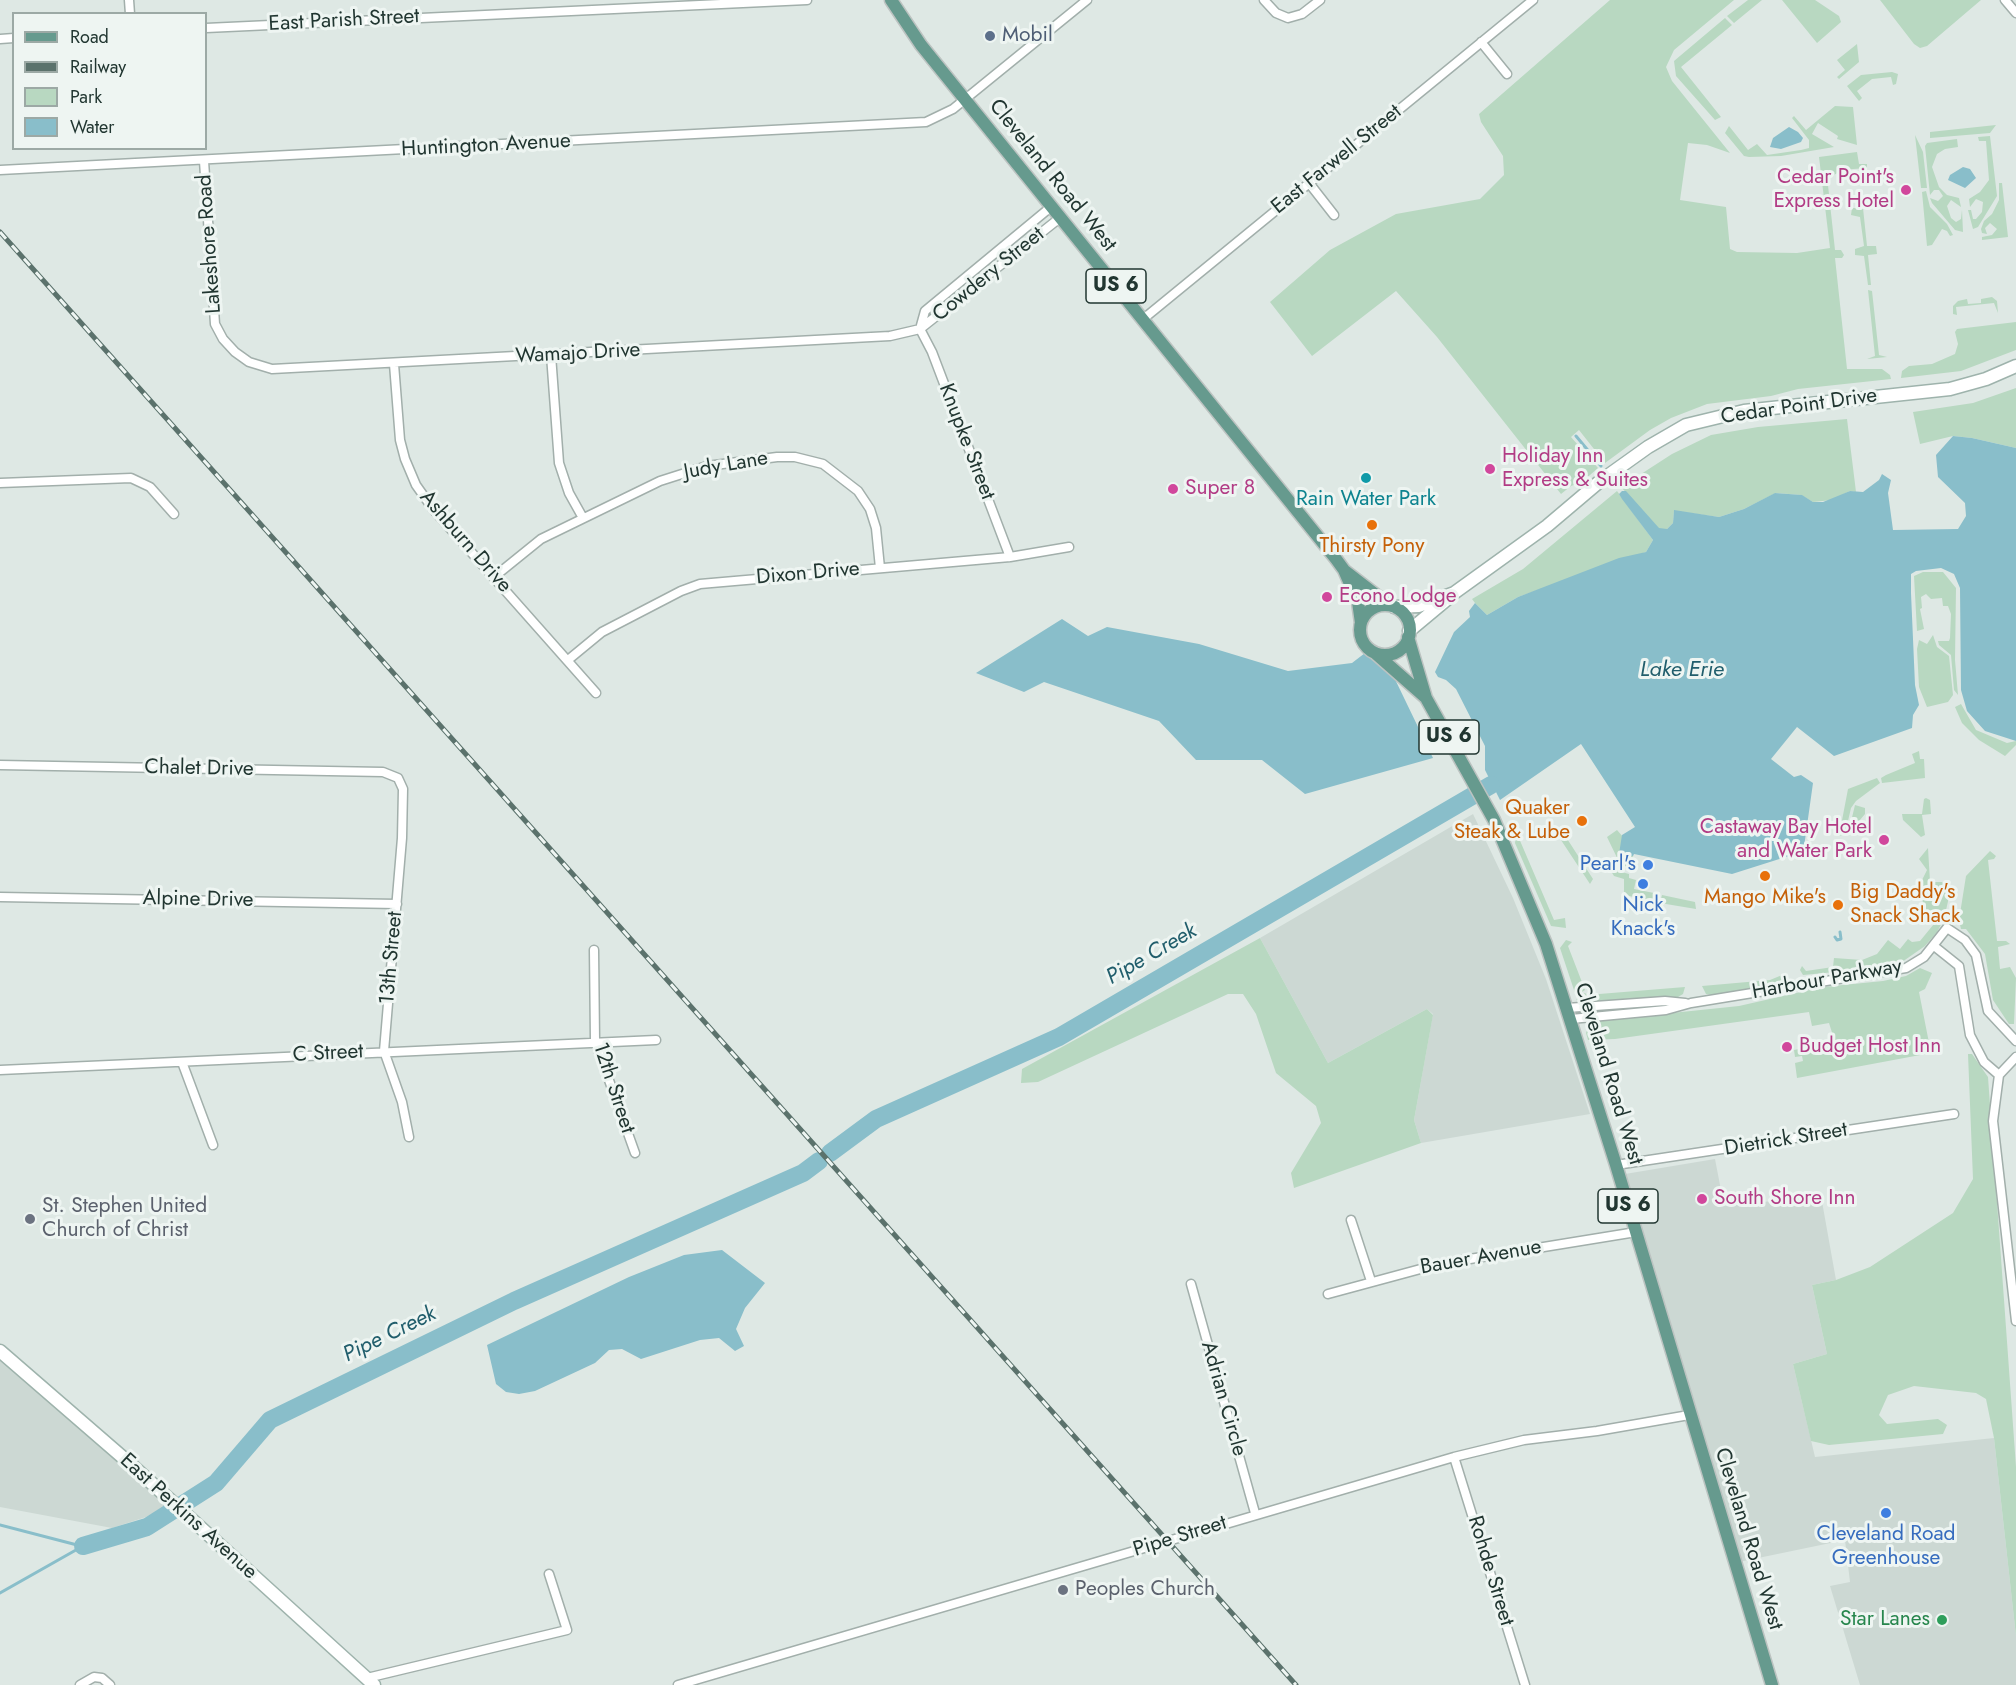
<!DOCTYPE html>
<style>
body{margin:0}
#map{position:relative;width:2016px;height:1685px;overflow:hidden;background:#dee8e4;font-family:Jost,sans-serif}
canvas{display:block}
.legend{position:absolute;left:12px;top:12px;width:195px;height:138px;box-sizing:border-box;background:#eef5f2;border:2px solid #9ca9a5;margin:0;padding:8px 10px;list-style:none;font-size:18px;color:#213631}
.legend li{display:flex;align-items:center;gap:12px;height:30px}
.legend b{width:30px;border:2px solid #9ca9a5}
</style>
<div id="map">
<canvas width="2016" height="1685"></canvas>
<ul class="legend">
<li><b style="height:8px;background:#669a8e"></b>Road</li>
<li><b style="height:8px;background:#5b726c"></b>Railway</li>
<li><b style="height:16px;background:#b8d8c1"></b>Park</li>
<li><b style="height:16px;background:#89beca"></b>Water</li>
</ul>
</div>
<script>
const c = document.querySelector('canvas').getContext('2d');
c.lineJoin = 'round';
function fillPath(path, color) { c.fillStyle = color; c.fill(path, 'evenodd'); }
const poly = rows => new Path2D(rows.map(r => 'M' + r).join(''));
function strokePath(path, color, width, dash) { c.strokeStyle = color; c.lineWidth = width; c.lineCap = dash ? 'butt' : 'round'; c.setLineDash(dash || []); c.stroke(path); }
function write(font, color, halo, rows, align = 'center') {
  c.font = font + ' Jost,sans-serif'; c.lineWidth = 6; c.setLineDash([]); c.textBaseline = 'middle'; c.strokeStyle = halo; c.fillStyle = color; for (const [text, x, y, turn = 0] of rows) {
    c.save(); c.translate(x, y); c.rotate((+turn || 0) * Math.PI / 180); c.textAlign = isNaN(turn) ? turn : align; if (halo) c.strokeText(text, 0, 0); c.fillText(text, 0, 0); c.restore();
  }
}
fillPath(poly([
 [1473,814,1513,898,1546,979,1590,1114,1421,1143,1414,1120,1433,1014,1427,1009,1328,1063,1260,938],
 [1715,1159,1724,1206,1821,1196,1836,1280,1812,1285,1827,1354,1793,1364,1815,1457,1994,1438,2016,1636,2016,1685,1860,1685,1830,1586,1850,1582,1845,1540,1734,1563,1613,1176],
 [0,1357,79,1426,168,1506,146,1517,112,1528,0,1507]
]), '#ccd8d3');
fillPath(poly([
 [1610,0,1734,0,1674,50,1666,67,1672,81,1730,153,1707,145,1688,143,1680,200,1726,207,1730,249,1737,252,1797,253,1830,248,1819,157,1857,152,1859,164,1867,164,1867,168,1840,170,1836,174,1827,176,1835,250,1841,250,1844,255,1842,258,1835,258,1847,369,1882,369,1890,375,1891,379,1798,389,1771,396,1707,404,1671,418,1650,430,1605,463,1579,430,1571,437,1598,468,1582,482,1571,486,1561,494,1437,337,1396,291,1312,356,1270,302,1330,250,1396,214,1480,199,1504,175,1503,156,1481,122,1479,114],
 [1748,0,1762,0,1734,23,1727,16],
 [1782,0,1815,0,1839,16,1841,22,1817,43],
 [1880,0,1981,0,1927,46,1920,48,1914,44],
 [1725,18,1732,25,1681,67,1721,117,1715,120,1676,76,1674,61],
 [1857,44,1859,62,1839,79,1837,77,1845,70,1837,60],
 [1892,72,1898,74,1896,84,1893,85,1891,77,1872,79,1857,91,1862,98,1859,101,1847,86,1861,75],
 [1835,106,1853,107,1857,145,1837,139,1838,136,1818,123,1812,134,1834,147,1781,156,1749,157,1744,156,1725,133,1729,126,1748,150,1757,144,1767,155,1801,150,1809,148,1809,140,1792,118,1794,116,1806,130],
 [1996,125,1990,133,1930,138,1930,132],
 [1915,135,1923,152,1927,188,1921,188],
 [1990,136,1997,196,1978,227,1973,229,1968,210,1971,210,1973,219,1976,219,1982,212,1983,202,1976,199,1970,207,1969,199,1980,192,1989,180,1986,141,1979,141,1978,137],
 [1957,139,1958,147,1945,149,1937,154,1932,167,1939,187,1947,195,1959,198,1961,207,1951,200,1947,206,1951,218,1956,222,1961,219,1962,210,1963,232,1955,230,1932,203,1930,198,1938,201,1943,196,1939,190,1934,190,1930,195,1925,146,1927,143],
 [1999,183,2002,183,2008,237,1982,240,1982,237,1992,235,1997,229,1990,223,1985,228,1987,234,1982,233,1981,229,1984,221,1992,214,1999,200],
 [1926,191,1930,207,1947,224,1953,235,1950,236,1947,231,1942,229,1932,245,1927,246,1922,192],
 [1852,208,1863,208,1867,246,1876,246,1877,254,1868,255,1871,285,1868,285,1864,256,1855,255,1855,249,1864,246,1860,217,1851,215],
 [1868,290,1872,291,1879,355,1887,357,1867,359,1875,356],
 [1992,297,1997,301,1998,313,1994,303,1956,307,1957,315,1953,314,1953,306,1958,301,1967,299,1968,304,1981,303,1981,299],
 [2016,322,2016,350,1961,371,1901,378,1902,371,1909,366,1932,364,1955,354,1958,344,1955,332,1957,329],
 [2016,388,2016,448,1972,438,1953,436,1920,444,1913,412,1973,403],
 [1847,419,1856,492,1850,491,1832,500,1813,502,1801,495,1776,493,1744,509,1719,517,1674,511,1673,523,1667,529,1659,529,1621,487,1672,454,1711,435,1758,427],
 [1617,491,1653,540,1646,552,1518,597,1487,615,1475,603,1472,599,1523,569],
 [1923,572,1943,572,1956,588,1955,660,1958,695,1954,690,1951,655,1939,645,1938,641,1949,641,1950,638,1951,614,1948,606,1943,606,1942,598,1931,599,1926,594,1921,597,1922,608,1920,609,1924,629,1917,631,1914,576],
 [1933,635,1937,647,1949,656,1953,695,1948,702,1927,707,1919,687,1917,649,1919,640,1927,644],
 [1961,704,1976,730,2007,743,2016,741,2016,745,2005,756,1979,740,1962,723,1955,707],
 [1919,751,1920,759,1924,759,1925,778,1882,783,1881,778,1886,775,1915,763,1912,754],
 [1877,778,1880,783,1856,801,1851,808,1845,834,1839,836,1848,789],
 [1926,798,1930,800,1931,814,1922,815,1925,835,1921,837,1903,820,1902,814,1922,814,1924,799],
 [1855,805,1865,808,1865,814,1848,834],
 [1617,830,1624,838,1620,854,1633,856,1630,869,1622,868,1607,837],
 [1564,834,1593,879,1590,884,1559,837],
 [1516,836,1518,836,1554,920,1565,918,1566,928,1551,926,1515,843],
 [1928,848,1930,882,1942,882,1948,889,1949,897,1944,919,1937,932,1925,946,1902,962,1888,967,1803,975,1800,970,1802,966,1806,971,1833,967,1834,958,1862,960,1877,954,1888,940,1900,949,1908,939,1912,942,1920,941,1938,919,1937,912,1923,910,1922,880,1927,870,1919,859],
 [1990,851,1996,856,1994,859,1988,860,1997,941,2006,941,2010,944,1998,947,2000,969,2010,967,2016,978,2014,1024,2009,1024,1993,1000,1985,954,1966,929,1961,929,1959,920,1966,876],
 [1615,862,1618,871,1629,874,1629,878,1636,880,1634,889,1659,894,1658,902,1624,895,1624,879,1614,876,1609,868],
 [1662,895,1695,902,1696,909,1660,903],
 [1260,938,1328,1063,1427,1009,1433,1015,1414,1120,1421,1143,1294,1188,1291,1173,1321,1123,1316,1106,1276,1073,1256,1014,1243,994,1228,994,1038,1082,1021,1083,1022,1069],
 [1566,940,1572,942,1568,946,1585,990,1576,996,1560,948],
 [1920,968,1932,973,1925,989,1919,992,1931,1053,1797,1078,1795,1063,1803,1061,1802,1056,1795,1057,1794,1050,1835,1042,1829,1023,1812,1026,1809,1012,1615,1039,1588,1040,1586,1033,1590,1024,1595,1021,1739,1006,1823,987,1883,981,1906,976],
 [1787,973,1786,980,1778,986,1717,996,1706,994,1702,986,1770,980],
 [1685,987,1683,994,1678,997,1587,1002,1576,1000,1585,993,1587,995],
 [1968,1054,1972,1054,1988,1077,2016,1467,2016,1636,1994,1438,1986,1399,1976,1393,1914,1386,1888,1395,1879,1415,1887,1424,1938,1419,1947,1425,1943,1434,1829,1445,1811,1441,1793,1364,1827,1354,1812,1285,1836,1280,1870,1267,1953,1213,1973,1179]
]), '#b8d8c1');
fillPath(poly([
 [1789,127,1798,132,1803,138,1801,142,1781,149,1770,147,1773,138],
 [1963,167,1970,169,1976,178,1965,188,1948,180,1950,175],
 [1953,436,1972,438,2016,448,2016,741,1985,731,1967,711,1961,690,1960,588,1954,574,1941,568,1916,571,1911,574,1911,593,1915,685,1919,705,1913,715,1912,728,1834,756,1797,727,1771,759,1794,777,1801,775,1813,783,1804,847,1791,851,1792,855,1732,874,1634,854,1633,856,1619,854,1622,835,1635,827,1581,744,1500,800,1485,770,1485,746,1456,689,1446,680,1438,677,1435,672,1454,632,1470,617,1469,611,1475,603,1487,615,1518,597,1619,558,1646,552,1653,540,1622,499,1619,494,1622,491,1626,491,1659,528,1667,529,1673,523,1674,510,1719,517,1744,509,1775,493,1802,495,1813,502,1823,502,1850,491,1863,492,1879,480,1882,474,1891,480,1888,493,1893,530,1958,529,1966,516,1965,503,1938,477,1936,455],
 [1062,619,1088,636,1107,627,1199,644,1288,671,1352,663,1365,653,1392,673,1433,758,1305,794,1262,760,1196,760,1159,721,1044,682,1024,692,976,673],
 [722,1250,765,1283,745,1308,736,1329,744,1346,735,1351,719,1338,700,1340,641,1359,622,1349,609,1350,595,1363,535,1391,519,1394,506,1392,496,1384,487,1345,629,1277,684,1255]
]), '#89beca');
strokePath(poly([
 [1576,436,1601,466],
 [1835,937,1837,940,1841,939,1840,932],
 [0,1525,81,1546],
 [0,1593,83,1546]
]), '#89beca', 3);
strokePath(poly([
 [830,1153,876,1119,1059,1037,1491,785],
 [83,1546,147,1527,216,1483,270,1420,514,1301,803,1173,819,1161]
]), '#89beca', 18);
const street = poly([
 [129,0,130,14],
 [1264,0,1276,13,1288,18,1302,14,1320,0],
 [2005,0,2016,13],
 [206,28,807,0],
 [0,39,14,38],
 [1481,42,1507,74],
 [204,161,215,324,223,339,235,352,249,362,272,369,890,336,920,329,1061,217],
 [0,170,926,122,953,109,1087,0],
 [1309,183,1334,215],
 [1142,320,1533,0],
 [920,329,932,352,1010,557],
 [920,329,925,311,1052,206],
 [551,355,559,463,569,493,583,518],
 [394,364,400,440,405,459,416,485,433,509,596,693],
 [0,483,131,478,150,487,174,514],
 [494,577,541,539,660,481,707,466,777,457,795,457,823,464,858,491,870,509,876,528,880,568],
 [568,660,602,632,681,591,700,584,1010,557,1069,547],
 [0,765,383,772,398,778,403,789,402,838,384,1051,402,1102,409,1137],
 [0,897,397,904],
 [1934,946,1959,966,1970,1035,1984,1062,1999,1075],
 [594,950,595,1041,635,1153],
 [1567,1008,1665,1001,1685,1003],
 [1571,1019,1666,1010,1691,1003,1906,968,1924,957,1947,928,1965,940,1976,955,1988,1011,2016,1041],
 [182,1062,213,1145],
 [0,1070,656,1040],
 [1999,1075,1993,1121,2016,1321],
 [1999,1075,2016,1057],
 [1616,1165,1954,1114],
 [1351,1220,1371,1281],
 [1191,1284,1255,1513],
 [1328,1294,1439,1264,1636,1232],
 [1454,1457,1525,1685],
 [367,1678,567,1630,549,1574],
 [80,1685,94,1677,102,1678,110,1685],
 [678,1685,1454,1457,1524,1440,1597,1431,1689,1415]
]);
const secondary = poly([
 [1394,607,1419,606,1454,593,1547,526,1599,482,1648,447,1686,425,1744,411,1950,389,1986,379,2016,366],
 [1409,631,1451,596],
 [0,1351,135,1468,374,1685]
]);
const primary = poly([
 [891,0,921,45,1336,559,1344,570,1358,602,1361,623],
 [1345,571,1389,605],
 '1360 630a25 25 0 1 1 50 0a25 25 0 1 1-50 0Z',
 [1408,637,1426,698,1494,820,1546,944,1616,1165,1772,1685],
 [1375,653,1425,697]
]);
strokePath(street, '#a2afab', 11);
strokePath(secondary, '#9eb3ac', 15);
strokePath(primary, '#bcc3c1', 15);
strokePath(street, '#fff', 8);
strokePath(secondary, '#fff', 12);
strokePath(primary, '#669a8e', 12);
const rail = poly([
 [0,232,1296,1685]
]);
strokePath(rail, '#5b726c', 5);
strokePath(rail, '#eef5f2', 3, [9]);
for (const [x, y, r, color] of [
 [990,36,6,"#5c6f8a"],
 [1906,190,6,"#d1479c"],
 [1490,469,6,"#d1479c"],
 [1366,478,6,"#0f9aa8"],
 [1173,489,6,"#d1479c"],
 [1372,525,6,"#e8710a"],
 [1327,597,6,"#d1479c"],
 [1582,821,6,"#e8710a"],
 [1884,840,6,"#d1479c"],
 [1648,865,6,"#3f7fe0"],
 [1765,876,6,"#e8710a"],
 [1643,884,6,"#3f7fe0"],
 [1838,905,6,"#e8710a"],
 [1787,1047,6,"#d1479c"],
 [1702,1199,6,"#d1479c"],
 [30,1219,6,"#6b7280"],
 [1886,1513,6,"#3f7fe0"],
 [1063,1590,6,"#6b7280"],
 [1942,1620,6,"#2e9e5b"]
]) { const dot = new Path2D(); dot.arc(x, y, r, 0, 2 * Math.PI); c.fillStyle = color; c.fill(dot); strokePath(dot, '#eef5f2', 2); }
for (const [x, y, w] of [
 [1116,286,60],
 [1449,737,60],
 [1628,1206,60]
]) { const box = new Path2D(); box.roundRect(x - w / 2, y - 17, w, 34, 4.5); c.fillStyle = '#eef5f2'; c.fill(box); strokePath(box, '#213631', 1.5); }
write('bold 20px', '#213631', null, [
 ["US 6",1116,286],
 ["US 6",1449,737],
 ["US 6",1628,1206]
]);
write('21px', '#213631', '#eef5f2', [
 ["East Parish Street",344,21,-3],
 ["Huntington Avenue",486,146,-3],
 ["East Farwell Street",1337,160,-39],
 ["Cleveland Road West",1052,176,51],
 ["Lakeshore Road",210,244,-94],
 ["Cowdery Street",989,275,-39],
 ["Wamajo Drive",578,354,-3],
 ["Cedar Point Drive",1799,407,-8],
 ["Knupke Street",966,442,69],
 ["Judy Lane",726,466,-10],
 ["Ashburn Drive",465,542,49],
 ["Dixon Drive",808,574,-5],
 ["Chalet Drive",199,769,1],
 ["Alpine Drive",198,900,1],
 ["13th Street",392,958,-85],
 ["Harbour Parkway",1827,980,-10],
 ["C Street",328,1054,-3],
 ["Cleveland Road West",1608,1074,73],
 ["12th Street",613,1088,72],
 ["Dietrick Street",1786,1140,-9],
 ["Bauer Avenue",1481,1258,-10],
 ["Adrian Circle",1223,1399,74],
 ["East Perkins Avenue",188,1517,42],
 ["Pipe Street",1180,1537,-17],
 ["Cleveland Road West",1748,1539,73],
 ["Rohde Street",1490,1571,73]
]);
write('21px', '#4e5e75', '#eef5f2', [
 ["Mobil",1002,36]
], 'left');
write('21px', '#b23c85', '#eef5f2', [
 ["Cedar Point's",1894,178,"right"],
 ["Express Hotel",1894,202,"right"],
 ["Holiday Inn",1502,457],
 ["Express & Suites",1502,481],
 ["Super 8",1185,489],
 ["Econo Lodge",1339,597],
 ["Castaway Bay Hotel",1872,828,"right"],
 ["and Water Park",1872,852,"right"],
 ["Budget Host Inn",1799,1047],
 ["South Shore Inn",1714,1199]
], 'left');
write('21px', '#0d838f', '#eef5f2', [
 ["Rain Water Park",1366,500]
]);
write('21px', '#c56008', '#eef5f2', [
 ["Thirsty Pony",1372,547],
 ["Quaker",1570,809,"right"],
 ["Steak & Lube",1570,833,"right"],
 ["Big Daddy's",1850,893,"left"],
 ["Snack Shack",1850,917,"left"],
 ["Mango Mike's",1765,898]
]);
write('21px', '#366cbe', '#eef5f2', [
 ["Pearl's",1636,865,"right"],
 ["Nick",1643,906],
 ["Knack's",1643,930],
 ["Cleveland Road",1886,1535],
 ["Greenhouse",1886,1559]
]);
write('21px', '#5b616d', '#eef5f2', [
 ["St. Stephen United",42,1207],
 ["Church of Christ",42,1231],
 ["Peoples Church",1075,1590]
], 'left');
write('21px', '#27864d', '#eef5f2', [
 ["Star Lanes",1930,1620]
], 'right');
write('italic 22px', '#215e6c', '#eef5f2', [
 ["Lake Erie",1682,671],
 ["Pipe Creek",1152,955,-30],
 ["Pipe Creek",390,1335,-26]
]);
</script>
